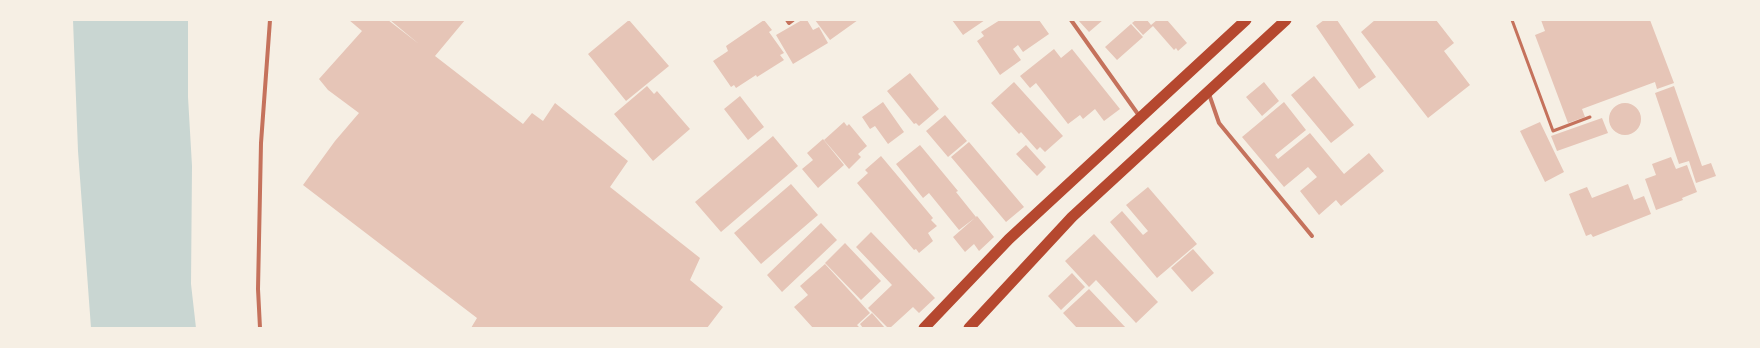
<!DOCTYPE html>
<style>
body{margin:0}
#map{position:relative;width:1760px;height:348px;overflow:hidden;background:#f6efe4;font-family:Manrope,sans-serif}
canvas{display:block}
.frame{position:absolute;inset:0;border:21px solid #f6efe4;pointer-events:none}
</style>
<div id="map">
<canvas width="1760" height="348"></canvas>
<div class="frame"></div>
</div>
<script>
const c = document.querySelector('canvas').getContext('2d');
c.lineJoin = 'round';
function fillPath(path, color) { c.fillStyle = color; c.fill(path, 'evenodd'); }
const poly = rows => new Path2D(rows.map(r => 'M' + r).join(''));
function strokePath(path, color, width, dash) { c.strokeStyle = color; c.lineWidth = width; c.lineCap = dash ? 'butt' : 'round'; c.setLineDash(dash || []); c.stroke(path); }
fillPath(poly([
 [73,20,188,20,188,97,192,166,191,284,196,328,91,328,78,151]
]), '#c9d6d2');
fillPath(poly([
 [349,20,388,20,419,44,390,20,465,20,435,56,523,124,532,113,543,121,555,103,628,161,610,187,700,258,690,280,723,307,707,328,471,328,477,318,303,185,335,141,359,113,328,90,319,79,362,31],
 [629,20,669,66,626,101,588,54],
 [764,20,772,30,769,32,784,53,780,55,784,60,757,77,756,75,736,88,734,85,731,87,713,61,728,51,726,46],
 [802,20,807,20,813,30,819,27,828,43,793,64,776,35],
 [815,20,858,20,830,40],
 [952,20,985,20,963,35],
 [1000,20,1039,20,1049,34,1023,52,1018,45,1013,49,1021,60,1000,75,977,41,984,36,981,32],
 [1078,20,1103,20,1089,32],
 [1136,20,1147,20,1151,25,1157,20,1167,20,1187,43,1178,51,1176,48,1174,50,1153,26,1143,35,1132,23],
 [1324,20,1337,20,1376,77,1359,89,1316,26],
 [1375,20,1436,20,1454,43,1444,51,1470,85,1428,118,1361,32],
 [1541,20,1650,20,1674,83,1657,89,1655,82,1582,109,1585,117,1568,123,1535,35,1545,31],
 [1131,24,1143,37,1117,60,1105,47],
 [1054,49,1061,58,1072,49,1120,109,1104,121,1095,109,1083,119,1080,115,1068,124,1036,83,1030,88,1020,76],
 [910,73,939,109,919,126,916,123,914,124,887,91],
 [1314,76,1354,125,1331,143,1291,95],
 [1014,82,1063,136,1045,152,1040,147,1037,150,1021,132,1019,134,991,103],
 [1264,82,1279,101,1262,116,1246,97],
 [647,86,654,94,657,91,690,129,653,161,614,114],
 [1674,86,1702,166,1711,163,1716,176,1696,183,1689,161,1679,164,1655,93],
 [740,96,764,127,748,140,724,109],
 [883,102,904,132,888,144,875,126,870,129,862,117],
 [1284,102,1306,130,1275,155,1278,159,1310,133,1344,174,1369,153,1384,171,1341,206,1336,200,1319,215,1300,191,1317,177,1308,167,1284,187,1242,137],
 '1609 119a16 16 0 1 1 32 0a16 16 0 1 1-32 0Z',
 [945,115,967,141,948,157,926,131],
 [1602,118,1608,133,1557,151,1551,136],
 [844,122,847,126,849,124,867,146,858,154,861,157,849,169,824,140],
 [1540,122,1564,172,1545,182,1520,131],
 [773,136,798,166,721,232,695,202],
 [823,139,844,165,818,188,802,169,813,160,807,153],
 [969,142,1024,207,1006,222,951,157],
 [920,145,958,191,956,192,976,217,959,230,929,193,923,198,896,164],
 [1026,145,1046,167,1037,176,1016,154],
 [881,156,933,218,931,220,937,226,928,233,933,241,919,253,916,249,914,250,857,183,868,173,865,170],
 [1671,157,1676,169,1687,165,1697,192,1682,198,1683,200,1656,210,1645,179,1656,175,1652,164],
 [791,184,818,215,761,264,734,233],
 [1628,184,1634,200,1644,196,1651,214,1593,237,1591,234,1586,236,1569,194,1587,187,1592,198],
 [1148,187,1197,244,1157,278,1110,222,1122,211,1143,235,1148,231,1126,205],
 [977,216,994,237,979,251,974,244,965,252,953,237],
 [821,223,837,240,782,292,767,275],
 [871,232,935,298,919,313,913,307,890,328,888,328,868,308,892,285,856,247],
 [1094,234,1158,302,1136,323,1096,280,1089,287,1065,261],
 [845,243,881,281,861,300,825,263],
 [1193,249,1214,273,1192,292,1171,268],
 [825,264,870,313,857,325,860,328,813,328,794,307,808,295,800,286],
 [1072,273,1085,287,1061,310,1048,296],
 [1089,289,1126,328,1077,328,1063,313],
 [872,313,885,328,863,328,860,324]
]), '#e6c5b7');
strokePath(poly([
 [1512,20,1553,131,1590,117]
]), '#c5725c', 3);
strokePath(poly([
 [787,20,789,23,793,20],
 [1071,20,1140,117],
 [1209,94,1219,123,1312,236],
 [260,328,258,289,261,143,270,20]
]), '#c5725c', 4);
strokePath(poly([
 [924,328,1009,239,1246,20],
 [969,328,1072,217,1286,20]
]), '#b5482f', 11);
</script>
